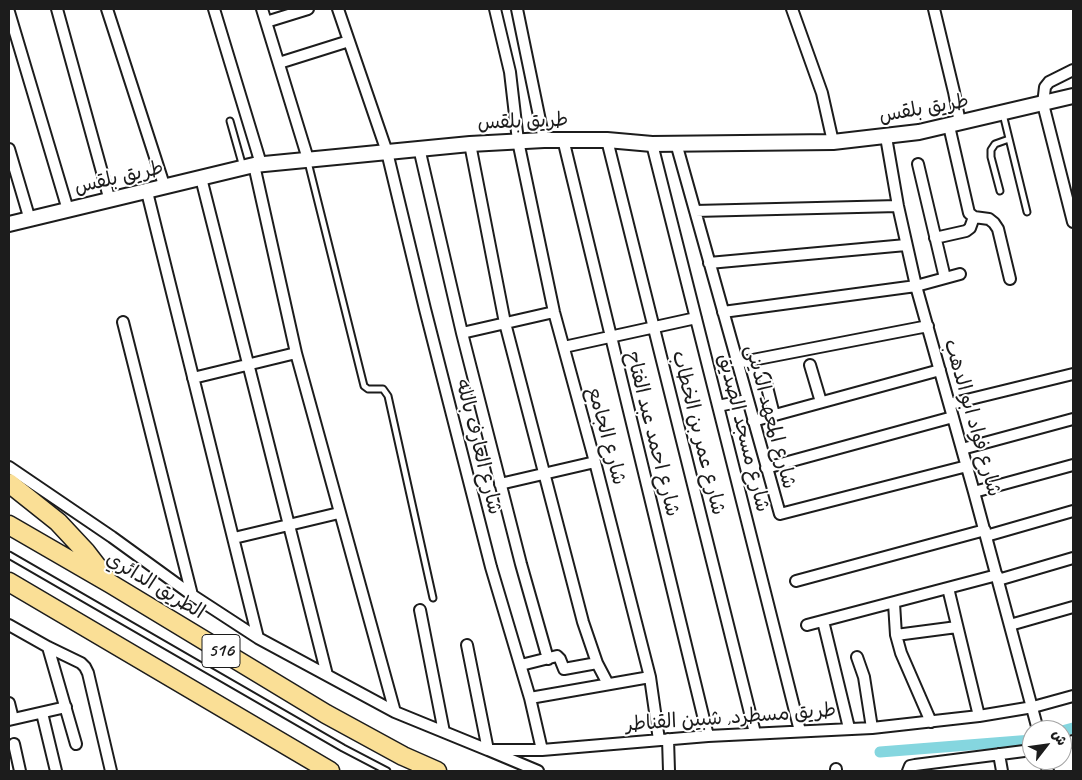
<!DOCTYPE html>
<meta charset="utf-8">
<style>
body{margin:0}
#map{position:relative;width:1082px;height:780px;overflow:hidden;background:#fff;font-family:Caveat,"Playpen Sans Arabic",sans-serif}
canvas{display:block}
.frame{position:absolute;inset:0;border:10px solid #1c1c1c;pointer-events:none}
.north{position:absolute;left:1022px;top:720px;width:50px;height:50px;box-sizing:border-box;background:#fff;border:1px solid #a4a4a4;border-radius:50%;rotate:60deg;font-size:14px;font-weight:700;line-height:20px;text-align:center;color:#1c1c1c}
.north::after{content:'';display:block;margin:auto;width:18px;height:22px;background:#1c1c1c;clip-path:polygon(50% 0,100% 100%,50% 72%,0 100%)}
</style>
<div id="map">
<canvas width="1082" height="780"></canvas>
<div class="frame"></div>
<div class="north">ش</div>
</div>
<script>
const c = document.querySelector('canvas').getContext('2d');
c.lineJoin = 'round';
const poly = rows => new Path2D(rows.map(r => 'M' + r).join(''));
function strokePath(path, color, width, dash) { c.strokeStyle = color; c.lineWidth = width; c.lineCap = dash ? 'butt' : 'round'; c.setLineDash(dash || []); c.stroke(path); }
function write(font, color, halo, rows, align = 'center') {
  c.font = font + ' Caveat,"Playpen Sans Arabic",sans-serif'; c.lineWidth = 4; c.setLineDash([]); c.textBaseline = 'middle'; c.strokeStyle = halo; c.fillStyle = color; for (const [text, x, y, turn = 0] of rows) {
    c.save(); c.translate(x, y); c.rotate((+turn || 0) * Math.PI / 180); c.textAlign = isNaN(turn) ? turn : align; if (halo) c.strokeText(text, 0, 0); c.fillText(text, 0, 0); c.restore();
  }
}
strokePath(poly([
 [1062,731,1073,728],
 [880,752,1032,740]
]), '#85d6df', 11);
const service = poly([
 [1003,114,1027,212],
 [230,121,243,167],
 [308,162,364,386,368,389,383,389,388,396,433,598],
 [1000,191,991,157,991,150,995,144,1009,139],
 [9,555,343,748,387,771]
]);
const minor = poly([
 [57,9,110,201],
 [107,9,165,188],
 [214,9,261,164],
 [262,9,308,159],
 [338,9,387,152,425,309,491,567,530,698,542,750],
 [495,9,510,72,518,141,554,312,595,462,650,677,659,740],
 [517,9,544,140],
 [792,9,822,93,833,142],
 [934,9,954,92,960,123],
 [9,12,68,210],
 [266,22,308,9],
 [279,63,349,41],
 [1073,70,1049,82,1045,87,1043,104,1073,222],
 [949,126,969,213,974,217,989,219,994,223,998,229,1010,279],
 [886,137,898,206,916,286,974,492,1038,730],
 [563,139,708,736],
 [607,140,755,733],
 [676,143,780,514,967,466],
 [470,144,505,323,583,622,597,663,608,684],
 [652,144,800,731],
 [419,148,462,333,521,564,548,659],
 [9,149,30,220],
 [918,164,945,278],
 [254,165,296,353,395,712],
 [201,178,327,675],
 [147,192,258,638],
 [695,211,898,206],
 [935,238,966,231,970,228,974,217],
 [709,263,906,245],
 [723,312,916,286,960,274],
 [123,322,192,595],
 [462,333,554,312],
 [564,347,696,318],
 [737,363,928,326],
 [810,365,821,402],
 [193,378,296,353],
 [765,379,774,415],
 [950,404,1073,374],
 [718,406,747,400],
 [753,421,940,370],
 [962,449,1073,419],
 [9,467,112,537,192,595,258,638,395,712,488,750,542,750,708,736,872,728,979,716,1033,707,1073,696],
 [766,468,953,417],
 [500,484,595,462],
 [974,492,1073,465],
 [986,536,1073,511],
 [234,538,339,513],
 [998,580,1073,558],
 [796,581,985,530],
 [948,588,979,716],
 [894,603,896,635,901,653,931,722],
 [420,610,444,732],
 [823,621,849,728],
 [9,625,48,647,81,663,85,667,88,673,111,771],
 [807,625,997,575],
 [1010,625,1073,607],
 [896,635,957,627],
 [467,645,488,750,538,771],
 [48,647,76,744],
 [857,657,864,677,872,728],
 [521,665,557,656,560,659,564,669,597,663],
 [530,698,650,677],
 [9,703,13,719],
 [42,713,56,771],
 [9,720,66,707],
 [668,739,669,771],
 [14,744,20,771],
 [1062,744,1073,741],
 [999,754,1002,771],
 [1045,760,1048,771],
 [836,769,836,771],
 [908,771,910,766,915,765,1032,750]
]);
const secondary = poly([
 [9,224,254,165,470,144,544,140,607,140,652,144,833,142,919,132,1073,96]
]);
const motorway = poly([
 [9,483,58,522,86,552,106,578],
 [9,525,111,584,326,714,403,756,437,771],
 [9,582,330,771]
]);
strokePath(service, '#1c1c1c', 9);
strokePath(minor, '#1c1c1c', 14);
strokePath(secondary, '#1c1c1c', 18);
strokePath(motorway, '#1c1c1c', 21);
strokePath(service, '#fff', 5);
strokePath(minor, '#fff', 10);
strokePath(secondary, '#fff', 14);
strokePath(motorway, '#fadf96', 18);
for (const [x, y, w] of [
 [221,651,38]
]) { const box = new Path2D(); box.roundRect(x - w / 2, y - 16.5, w, 33, 4); c.fillStyle = '#fff'; c.fill(box); strokePath(box, '#1c1c1c', 1); }
write('bold 19px', '#1c1c1c', null, [
 ["516",221,651]
]);
write('20px', '#1c1c1c', '#fff', [
 ["طريق بلقس",924,109,-10],
 ["طريق بلقس",523,122,-2],
 ["طريق بلقس",119,178,-13],
 ["شارع المعهد الدينى",770,417,75],
 ["شارع فواد ابو الدهب",972,418,74],
 ["شارع عمر بن الخطاب",698,433,76],
 ["شارع مسجد الصديق",743,433,76],
 ["شارع احمد عبد الفتاح",652,434,76],
 ["شارع الجامع",606,436,75],
 ["شارع العارف بالله",478,447,76],
 ["الطريق الدائري",155,586,31],
 ["طريق مسطرد, شبين القناطر",731,718,-4]
]);
</script>
